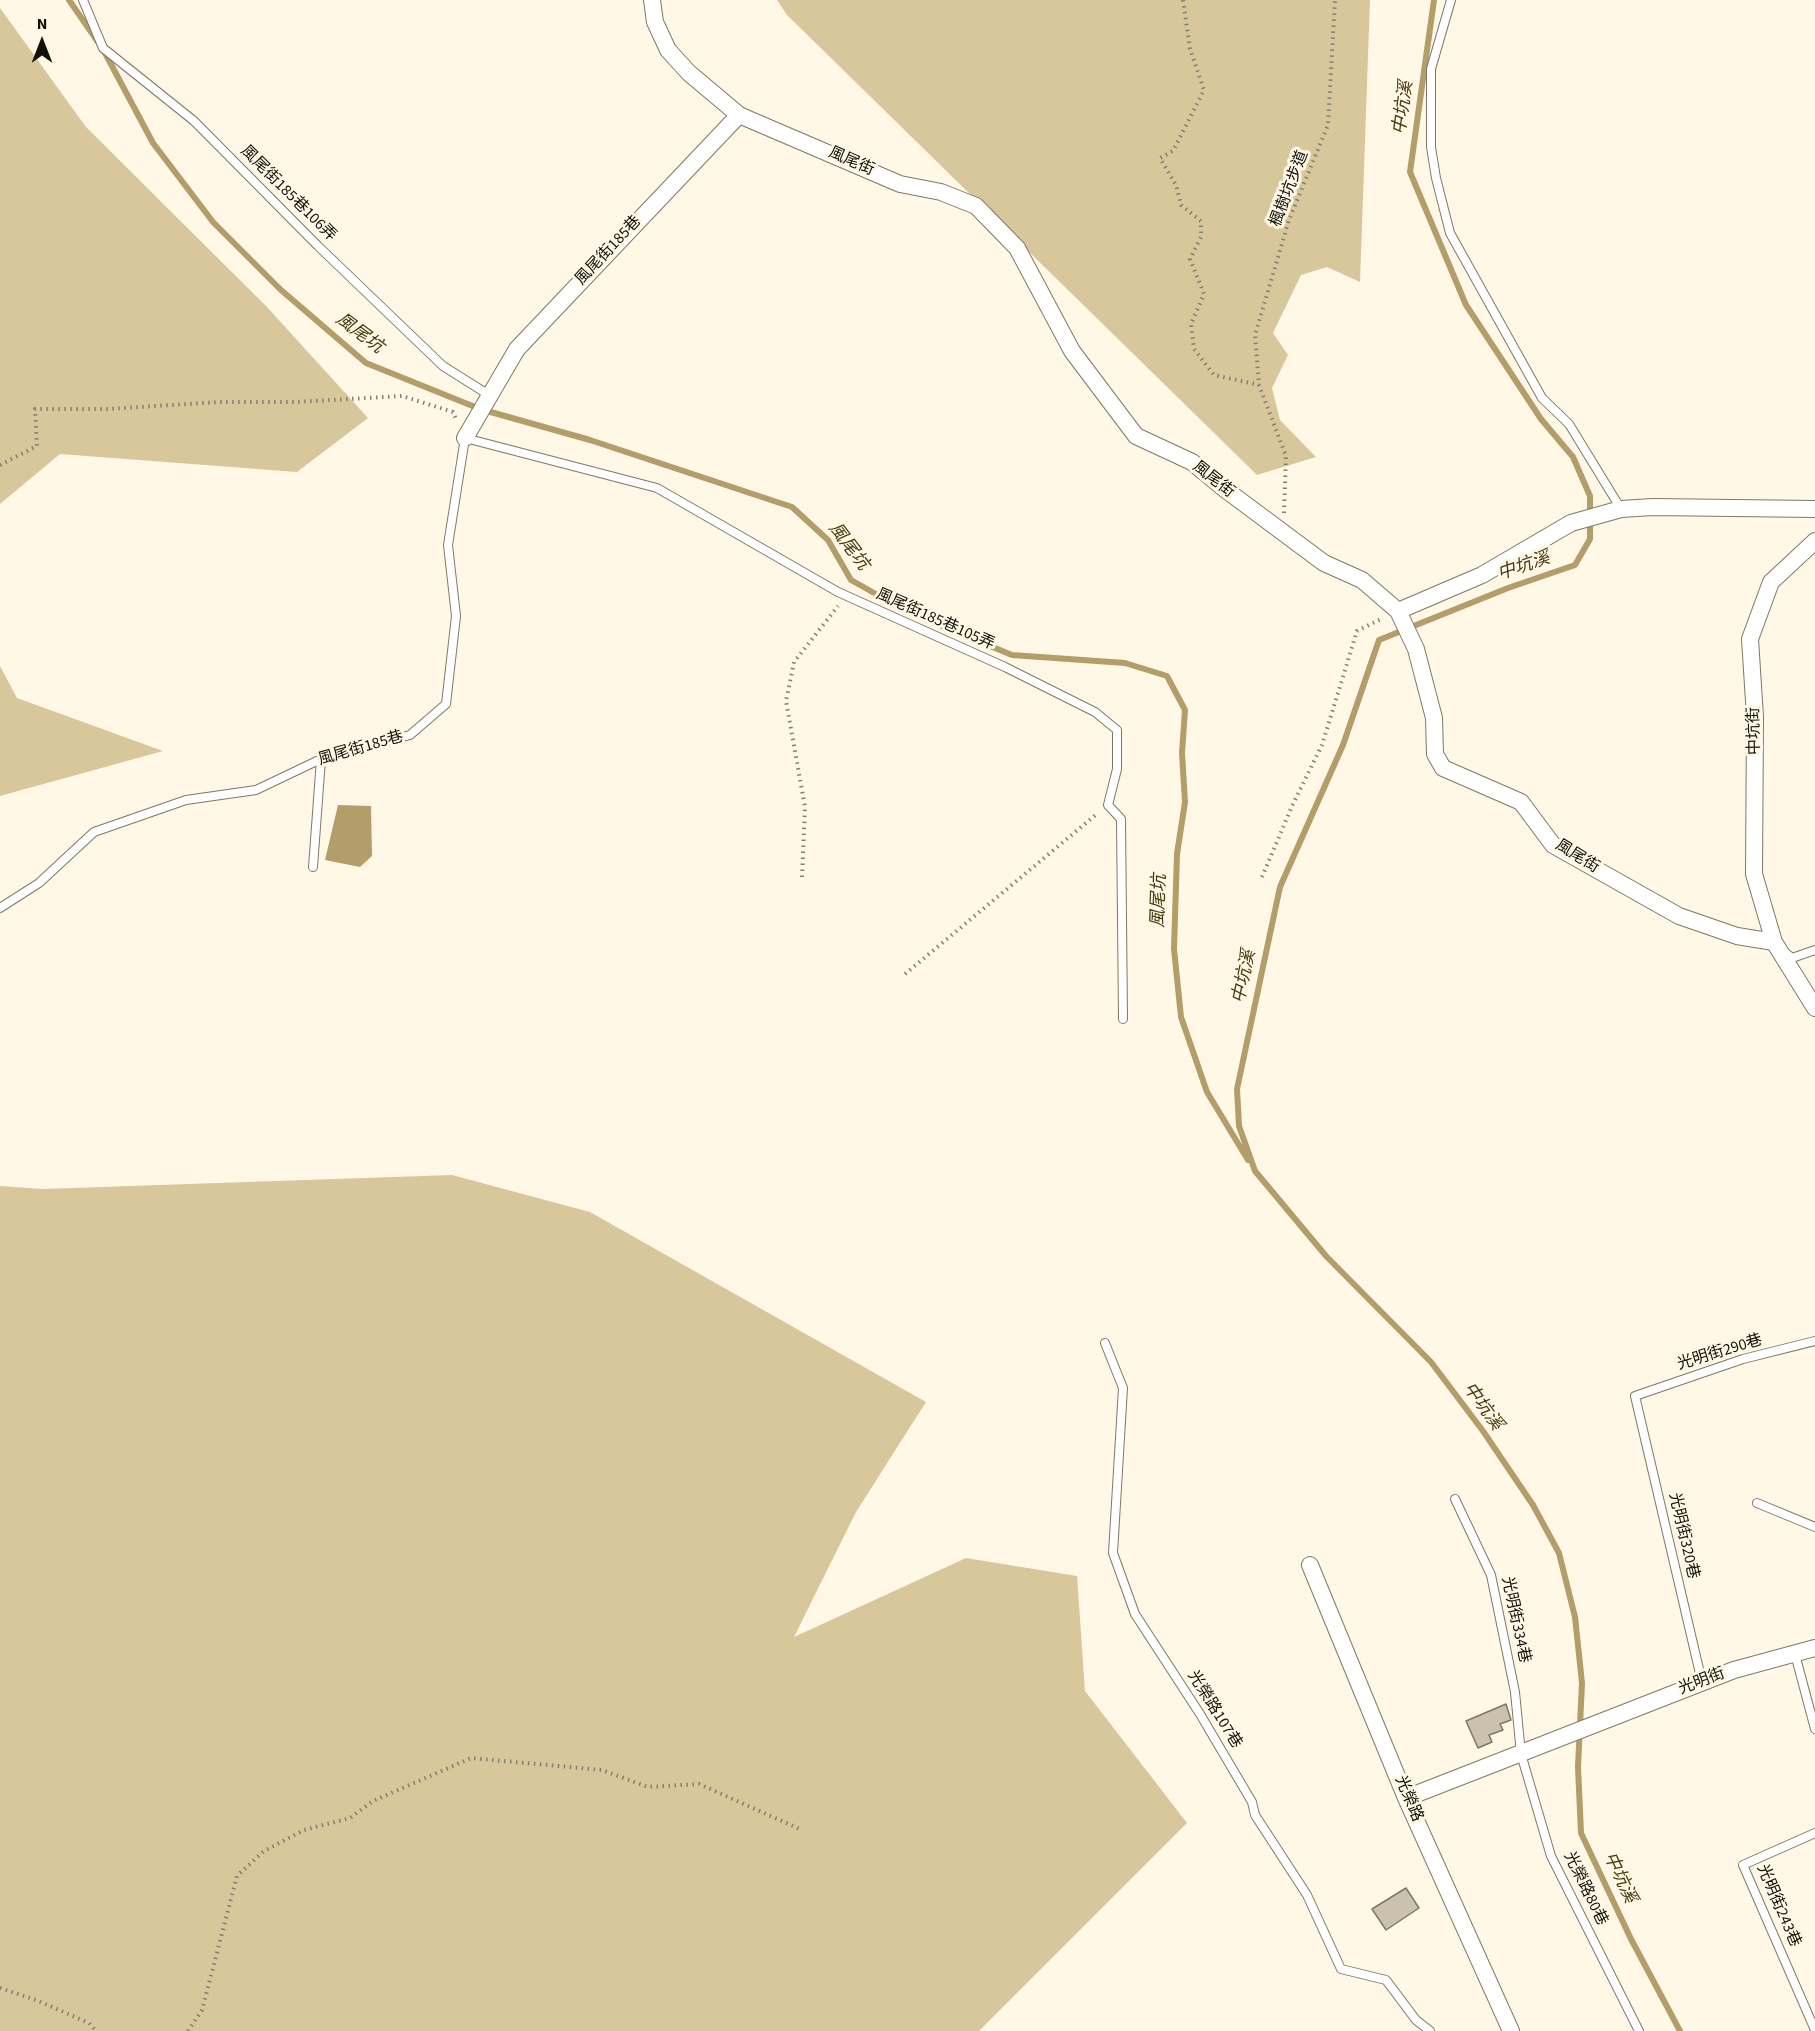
<!DOCTYPE html>
<meta charset="utf-8">
<style>
body{margin:0}
#map{position:relative;width:1815px;height:2031px;overflow:hidden;background:#fff8e7;font-family:"Source Sans 3",sans-serif}
canvas{display:block}
.north{position:absolute;left:12px;top:12px;width:60px;height:60px;-webkit-text-stroke:4px #fff8e7;paint-order:stroke;rotate:0deg;font-size:16px;font-weight:700;line-height:24px;text-align:center;color:#131009}
.north::after{content:'';display:block;margin:auto;width:21px;height:27px;background:#131009;clip-path:polygon(50% 0,100% 100%,50% 72%,0 100%)}
</style>
<div id="map">
<canvas width="1815" height="2031"></canvas>
<div class="north">N</div>
</div>
<script>
const c = document.querySelector('canvas').getContext('2d');
c.lineJoin = 'round';
function fillPath(path, color) { c.fillStyle = color; c.fill(path, 'evenodd'); }
const poly = rows => new Path2D(rows.map(r => 'M' + r).join(''));
function strokePath(path, color, width, dash) { c.strokeStyle = color; c.lineWidth = width; c.lineCap = dash ? 'butt' : 'round'; c.setLineDash(dash || []); c.stroke(path); }
function write(font, color, halo, rows, align = 'center') {
  c.font = font + ' "Source Sans 3","Noto Sans TC",sans-serif'; c.lineWidth = 6; c.setLineDash([]); c.textBaseline = 'middle'; c.strokeStyle = halo; c.fillStyle = color; for (const [text, x, y, turn = 0] of rows) {
    c.save(); c.translate(x, y); c.rotate((+turn || 0) * Math.PI / 180); c.textAlign = isNaN(turn) ? turn : align; if (halo) c.strokeText(text, 0, 0); c.fillText(text, 0, 0); c.restore();
  }
}
fillPath(poly([
 [777,0,1370,0,1360,282,1327,267,1301,275,1273,333,1288,355,1272,388,1280,420,1316,457,1257,475,787,15],
 [0,8,86,127,267,307,368,418,297,472,60,454,0,504],
 [0,666,17,698,163,751,0,796],
 [452,1175,590,1212,926,1402,856,1512,794,1637,966,1558,1077,1576,1085,1691,1187,1823,979,2031,0,2031,0,1186,43,1189]
]), '#d9c79c');
fillPath(poly([
 [338,805,371,806,372,856,360,867,325,860]
]), '#b39d68');
strokePath(poly([
 [69,0,98,42],
 [1434,0,1410,172,1466,305,1541,419,1573,457,1590,496,1590,539,1575,565,1508,588,1379,640,1343,745,1280,887,1237,1089,1239,1126,1255,1171,1326,1256,1431,1362,1483,1431,1533,1505,1559,1553,1575,1617,1582,1683,1578,1767,1581,1833,1631,1939,1680,2031],
 [105,53,153,143,213,222,281,290,366,363,480,409,590,440,792,507,828,540,851,580,908,612,1012,655,1125,663,1167,676,1185,710,1182,753,1185,802,1177,854,1174,949,1181,1017,1207,1092,1248,1160]
]), '#b39d68', 6);
const building = poly([
 [1506,1704,1511,1720,1500,1724,1503,1730,1489,1735,1492,1742,1478,1748,1466,1721,1506,1704],
 [1406,1888,1419,1908,1386,1930,1372,1909,1406,1888]
]);
fillPath(building, '#cbc2ae');
strokePath(building, '#7f7765', 1.5);
const service = poly([
 [83,0,103,48,194,121,318,246,443,366,489,395],
 [1451,0,1431,69,1431,147,1436,178,1450,233,1542,398,1569,424,1621,509],
 [313,867,321,759],
 [0,908,39,883,94,832,186,800,256,790,321,759,410,735,446,704,456,616,448,545,465,438,657,488,838,592,1005,667,1095,712,1117,730,1117,769,1108,805,1121,819,1123,1019],
 [1786,953,1792,958,1815,950],
 [1105,1343,1123,1388,1113,1553,1135,1614,1200,1714,1252,1802,1255,1815,1307,1895,1341,1969,1386,1980,1416,2020,1430,2031],
 [1455,1499,1491,1575,1515,1692,1521,1754,1551,1856,1639,2031],
 [1757,1503,1815,1527],
 [1795,1654,1815,1729],
 [1702,1682,1635,1396,1743,1359,1815,1341],
 [1815,1833,1743,1865,1815,2030]
]);
const minor = poly([
 [652,0,655,22,668,50,689,73,739,115,900,184,941,192,976,206,1017,248,1072,351,1136,436,1192,462,1226,490,1324,563,1362,580,1398,611,1416,649,1434,718,1435,754,1443,768,1521,802,1553,845,1679,916,1737,936,1774,942],
 [465,438,517,349,739,115],
 [1815,541,1771,582,1750,639,1755,717,1754,874,1774,942,1815,1008],
 [1398,611,1482,575,1571,523,1621,509,1653,507,1815,509],
 [1310,1565,1406,1798,1511,2031],
 [1406,1798,1734,1670,1815,1648]
]);
strokePath(service, '#807865', 10);
strokePath(minor, '#807865', 18);
strokePath(poly([
 [1183,0,1190,49,1204,90,1173,151,1160,158,1176,185,1181,205,1201,221,1201,237,1190,259,1204,294,1191,324,1194,349,1214,375,1259,385],
 [0,465,37,446,35,409,108,409,219,402,295,402,402,396,453,412,456,419],
 [1284,513,1286,456,1259,385,1255,335,1289,220,1328,125,1335,0],
 [802,877,805,807,786,701,794,662,838,606],
 [1262,877,1293,804,1322,745,1357,631,1381,619],
 [905,974,1098,813],
 [0,1988,36,2000,89,2023,96,2031],
 [188,2031,202,2010,237,1876,264,1851,304,1830,350,1818,373,1801,471,1758,602,1770,648,1787,699,1784,802,1830]
]), '#847f73', 4, [1.5, 4.5]);
strokePath(service, '#fff', 8);
strokePath(minor, '#fff', 16);
write('16px', '#131009', '#fff8e7', [
 ["風尾街",851,162,24],
 ["楓樹坑步道",1290,189,-69],
 ["風尾街185巷106弄",288,194,45],
 ["風尾街185巷",609,251,-47],
 ["風尾街",1213,480,38],
 ["風尾街185巷105弄",935,620,24],
 ["中坑街",1755,731,-91],
 ["風尾街185巷",361,749,-16],
 ["風尾街",1577,857,32],
 ["光明街290巷",1720,1353,-17],
 ["光明街320巷",1683,1536,77],
 ["光明街334巷",1515,1620,78],
 ["光明街",1702,1682,-21],
 ["光榮路107巷",1214,1710,58],
 ["光榮路",1408,1799,67],
 ["光榮路80巷",1585,1889,64],
 ["光明街243巷",1778,1906,67]
]);
write('italic 18px', '#49390e', '#fff8e7', [
 ["中坑溪",1404,108,-82],
 ["風尾坑",359,334,37],
 ["風尾坑",848,547,53],
 ["中坑溪",1524,567,-19],
 ["風尾坑",1160,901,-88],
 ["中坑溪",1245,977,-78],
 ["中坑溪",1482,1407,54],
 ["中坑溪",1619,1878,65]
]);
</script>
